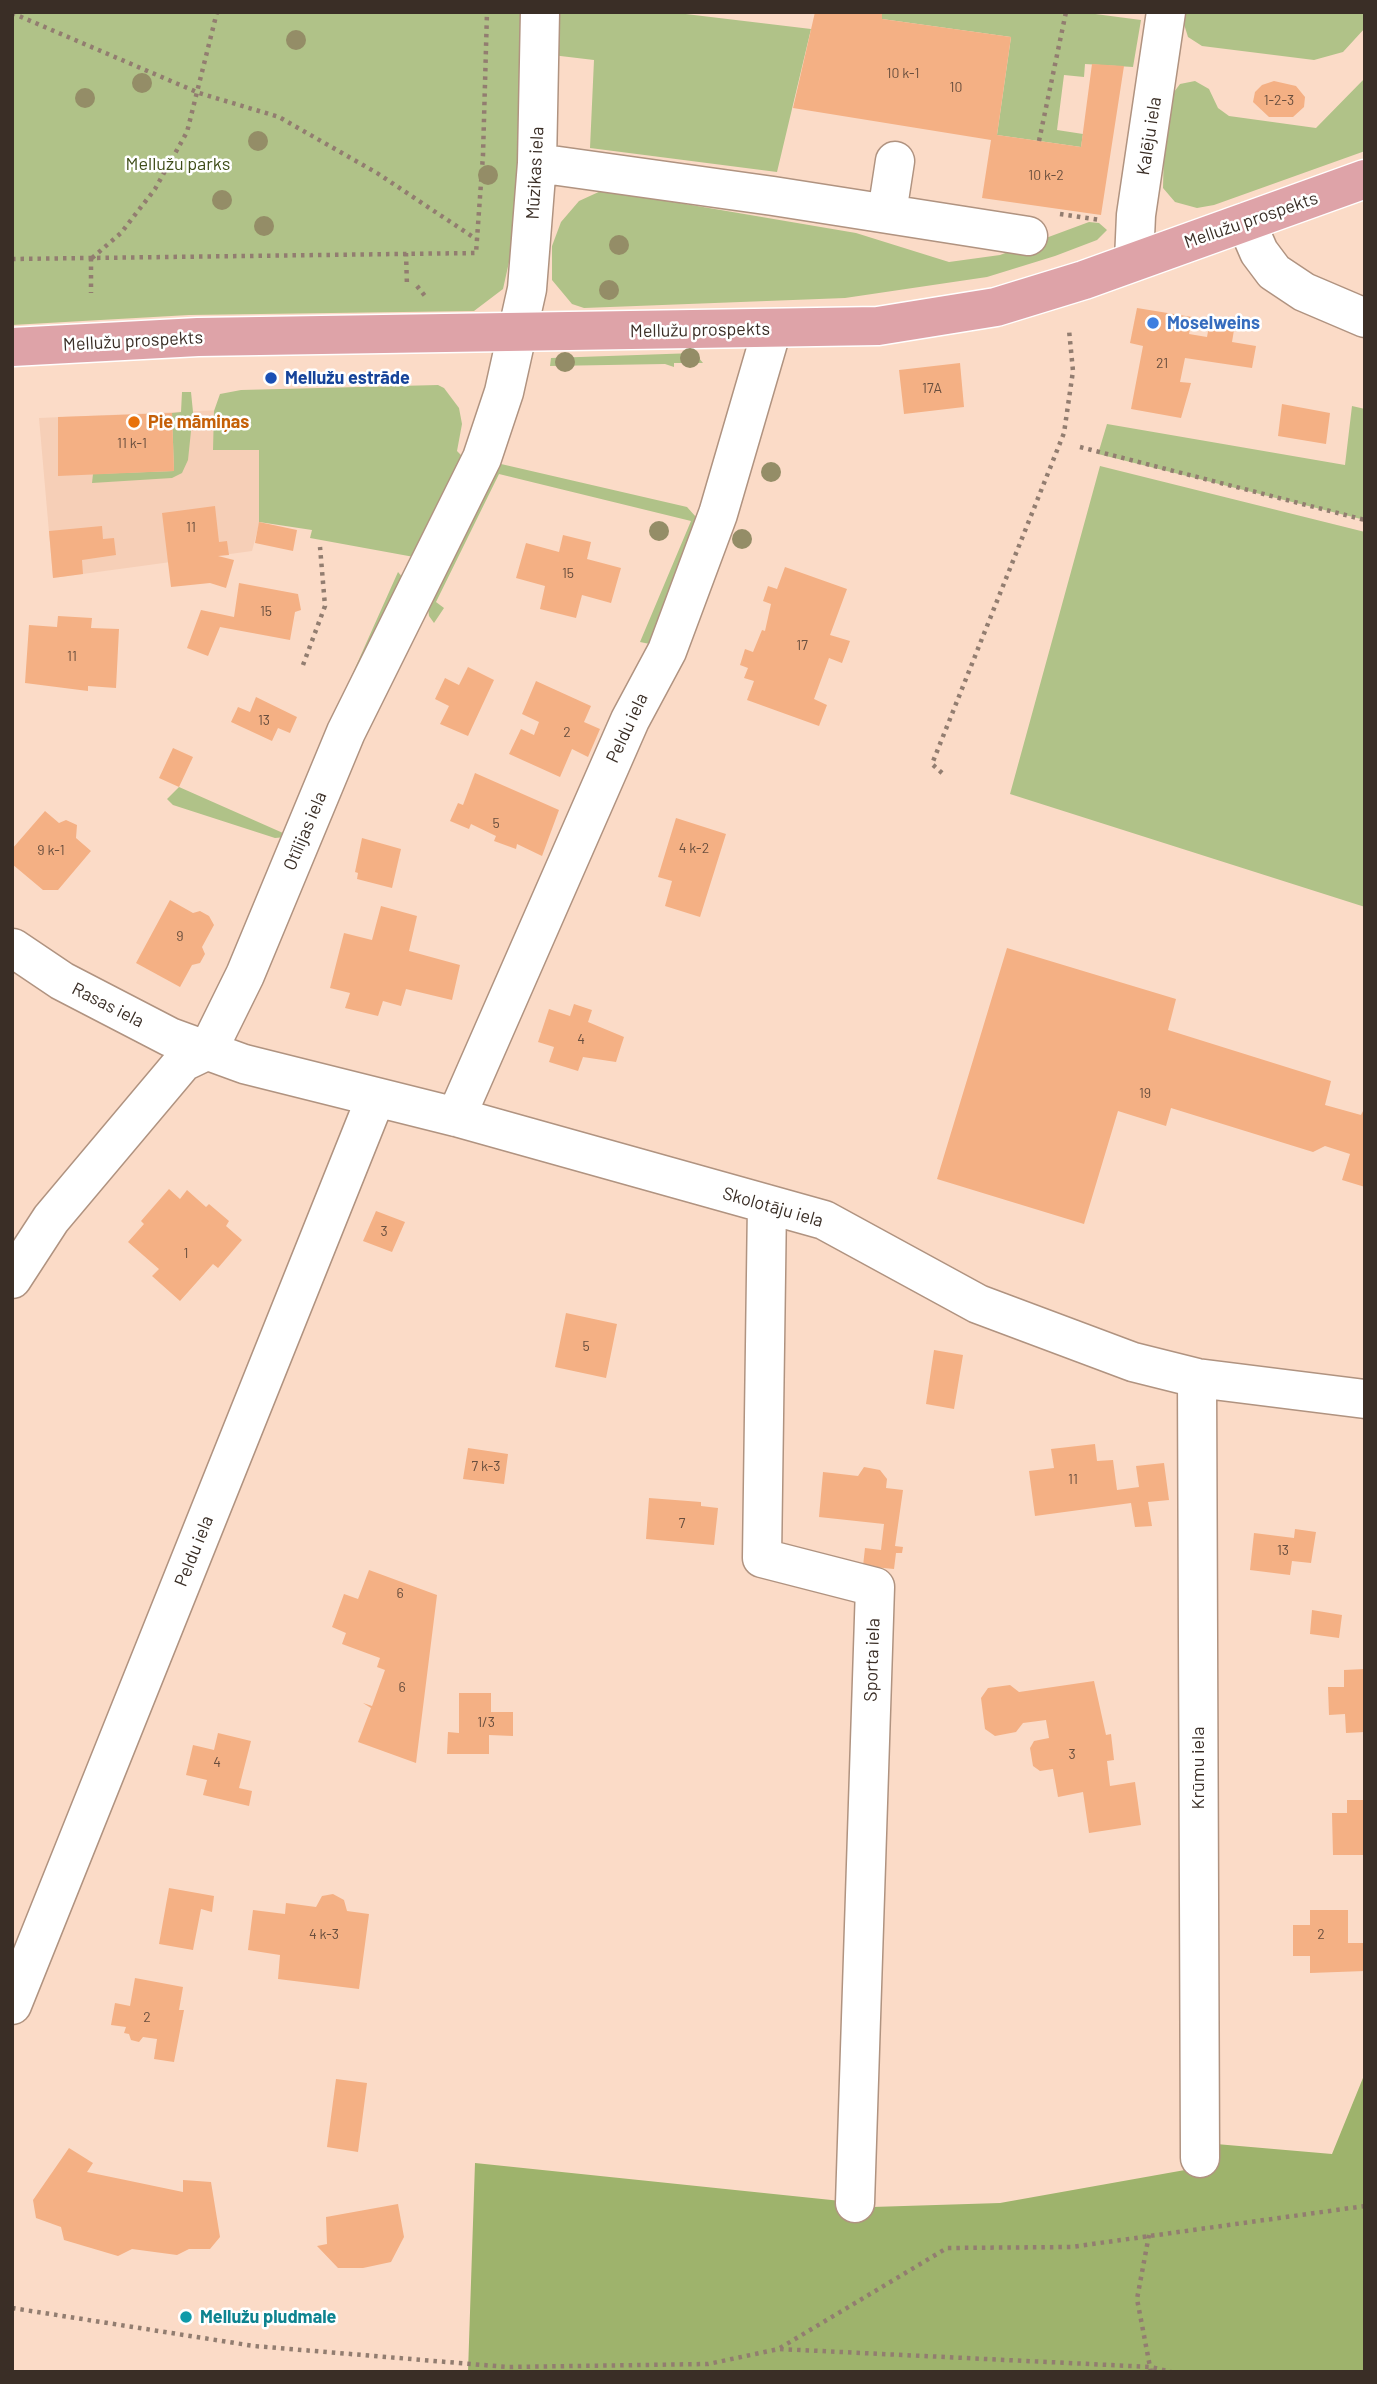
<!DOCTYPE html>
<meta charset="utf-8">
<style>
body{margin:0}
#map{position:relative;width:1377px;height:2384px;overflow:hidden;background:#fbdbc7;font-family:Barlow,sans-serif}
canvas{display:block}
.frame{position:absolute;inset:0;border:14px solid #3a2e26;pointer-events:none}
</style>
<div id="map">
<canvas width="1377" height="2384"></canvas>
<div class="frame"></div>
</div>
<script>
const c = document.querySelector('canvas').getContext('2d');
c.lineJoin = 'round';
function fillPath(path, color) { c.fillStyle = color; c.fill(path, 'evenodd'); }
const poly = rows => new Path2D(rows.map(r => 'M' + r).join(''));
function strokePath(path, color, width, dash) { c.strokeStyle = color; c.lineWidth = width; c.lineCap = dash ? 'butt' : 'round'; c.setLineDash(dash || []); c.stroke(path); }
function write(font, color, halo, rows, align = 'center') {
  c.font = font + ' Barlow,sans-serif'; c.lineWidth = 5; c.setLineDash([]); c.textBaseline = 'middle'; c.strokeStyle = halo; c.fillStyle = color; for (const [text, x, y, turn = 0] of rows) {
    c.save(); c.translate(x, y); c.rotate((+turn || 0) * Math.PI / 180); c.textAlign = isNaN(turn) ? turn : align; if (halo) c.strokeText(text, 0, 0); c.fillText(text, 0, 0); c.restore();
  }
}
fillPath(poly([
 [290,407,252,551,53,578,39,418]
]), '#f6cfb7');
fillPath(poly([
 [12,12,527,12,513,244,503,289,474,311,189,315,12,325],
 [551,12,669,12,811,29,777,172,590,148,594,60,552,55],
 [882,12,1080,12,1141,20,1133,67,1085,64,1084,77,1064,75,1057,130,1083,134,1081,147,997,135,1011,37,882,19],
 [1184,12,1365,12,1365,28,1343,52,1314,60,1202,46,1188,37,1183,21],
 [1365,78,1365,151,1214,205,1197,208,1175,202,1163,188,1164,146,1171,96,1180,84,1195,81,1209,89,1218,108,1229,116,1316,128],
 [603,190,856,233,949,262,1000,255,1089,222,1099,223,1107,230,1097,240,1055,256,987,277,845,298,584,308,572,304,552,280,552,246,561,222,579,201],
 [695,353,703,363,674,363,674,367,665,364,550,366,551,358],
 [438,385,444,388,459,408,462,424,457,451,463,457,414,557,310,538,312,530,259,522,259,450,213,450,214,411,220,394,241,390],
 [182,392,191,392,193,412,188,460,182,473,172,478,92,483,93,474,174,471,172,413,181,412],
 [1352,406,1365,409,1365,520,1098,454,1107,424,1345,465],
 [501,464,687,507,696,517,697,527,650,644,640,642,691,521,499,474,436,602,444,608,434,623,429,616,428,608,493,467],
 [1100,466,1365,532,1365,907,1010,794],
 [398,572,404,579,352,687,347,686],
 [339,704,286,837,275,838,173,805,167,799,179,787,283,833]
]), '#b0c288');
fillPath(poly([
 [1365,2073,1365,2372,468,2372,475,2163,841,2201,872,2207,1000,2203,1185,2170,1216,2144,1332,2154]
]), '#9eb36c');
fillPath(poly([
 [815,12,882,12,882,19,1011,37,997,135,1081,147,1092,64,1124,66,1101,215,982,198,991,140,793,108],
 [1274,81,1296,86,1305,97,1304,107,1293,117,1269,117,1253,102,1255,92,1262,85],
 [1137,308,1192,317,1189,334,1207,337,1210,320,1235,324,1232,342,1256,346,1252,368,1185,358,1180,382,1191,383,1181,418,1131,409,1143,346,1130,343],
 [960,363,964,407,904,414,899,370],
 [1282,404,1330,413,1326,444,1278,436],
 [172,413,174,471,58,476,58,417],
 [215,506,219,542,227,541,229,555,218,556,234,560,226,588,210,583,171,587,162,513],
 [259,522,297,530,293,551,255,543],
 [102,526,103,539,114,538,116,555,82,560,83,574,53,578,49,531],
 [563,535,591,542,587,559,621,568,611,603,582,595,576,618,540,609,545,586,516,578,526,543,559,552],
 [785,567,847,589,830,635,850,641,842,663,829,658,814,699,827,705,819,726,747,700,754,681,744,678,748,668,740,665,745,649,753,652,762,630,765,631,771,604,763,601,768,586,777,589],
 [239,583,298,594,301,610,295,612,290,640,220,627,208,656,187,648,201,610,234,617],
 [58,616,92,618,91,628,119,629,116,688,88,686,88,691,25,683,29,625,57,627],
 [468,667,494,680,468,736,440,724,449,706,435,699,445,678,459,685],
 [536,681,591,706,584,722,600,729,588,757,572,749,560,777,509,754,521,729,534,735,539,722,522,714],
 [256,697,297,717,290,733,278,728,272,741,231,722,238,707,250,712],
 [173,748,193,757,179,787,159,778],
 [475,773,559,810,542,856,517,844,516,849,494,841,496,836,471,824,469,829,450,821,458,803,463,805],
 [45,811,59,823,66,820,77,825,76,838,91,851,58,890,43,890,12,864,12,849],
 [676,818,726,834,700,917,665,906,672,881,658,877],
 [362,838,401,849,392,888,357,879,358,873,355,872],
 [170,900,193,913,200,911,209,916,214,925,202,947,205,954,200,963,192,965,180,987,136,963],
 [381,906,417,916,409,951,460,965,452,1000,406,989,401,1006,383,1001,378,1016,345,1008,350,993,330,988,344,933,372,940],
 [1007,948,1176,999,1168,1030,1331,1081,1325,1105,1361,1115,1365,1107,1365,1187,1342,1180,1350,1154,1325,1146,1313,1152,1171,1108,1166,1126,1118,1111,1084,1224,937,1179],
 [574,1004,592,1010,588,1022,624,1037,616,1062,583,1057,578,1071,549,1062,554,1047,538,1042,549,1009,570,1016],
 [169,1189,180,1199,187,1190,206,1207,209,1204,229,1221,226,1226,242,1240,218,1268,213,1264,180,1301,152,1276,159,1269,128,1242,144,1224,141,1221],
 [376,1211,405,1222,392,1252,363,1241],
 [566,1313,617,1324,606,1378,555,1367],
 [934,1350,963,1355,954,1409,926,1404],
 [1095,1444,1097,1461,1113,1460,1117,1490,1139,1487,1136,1466,1164,1463,1169,1500,1148,1502,1152,1526,1135,1527,1131,1503,1035,1516,1029,1471,1054,1468,1051,1449],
 [468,1448,508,1454,504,1484,463,1479],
 [864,1467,880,1470,887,1479,886,1488,903,1490,895,1546,903,1547,902,1553,896,1553,894,1569,863,1566,865,1548,881,1550,884,1524,819,1517,823,1472,858,1476],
 [649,1498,701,1502,701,1506,718,1508,714,1545,646,1539],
 [1295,1529,1316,1532,1311,1563,1292,1561,1290,1575,1250,1570,1254,1533,1294,1538],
 [369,1570,437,1595,416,1763,358,1742,371,1708,363,1703,372,1706,385,1670,377,1667,380,1658,342,1644,346,1633,332,1627,344,1594,358,1599],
 [1312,1610,1342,1615,1339,1638,1310,1634],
 [1365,1669,1365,1732,1346,1733,1345,1714,1329,1715,1328,1687,1344,1687,1344,1670],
 [1094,1681,1106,1735,1111,1734,1114,1760,1107,1761,1110,1786,1135,1782,1141,1825,1089,1833,1083,1792,1058,1797,1053,1769,1040,1771,1033,1766,1030,1748,1034,1741,1049,1738,1046,1720,1023,1723,1016,1732,995,1736,985,1729,981,1698,988,1688,1010,1685,1019,1692],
 [459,1693,491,1693,491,1712,513,1712,513,1736,489,1735,489,1754,447,1754,448,1732,459,1733],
 [218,1733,251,1741,239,1788,252,1791,249,1806,203,1795,207,1780,186,1775,193,1745,214,1750],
 [1347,1800,1365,1800,1365,1855,1333,1855,1332,1813,1347,1813],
 [169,1888,214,1896,212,1912,201,1909,193,1950,159,1944],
 [333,1894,344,1900,347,1911,369,1914,359,1989,278,1979,280,1955,248,1950,253,1910,285,1914,286,1903,316,1907,322,1896],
 [1310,1910,1348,1910,1348,1943,1365,1943,1365,1971,1310,1973,1310,1956,1293,1956,1293,1925,1310,1925],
 [135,1978,183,1987,179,2010,184,2010,174,2062,154,2059,157,2039,143,2037,139,2042,131,2040,129,2034,124,2033,126,2027,111,2025,115,2003,130,2006],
 [336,2079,367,2083,358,2152,327,2147],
 [69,2148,93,2163,87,2172,183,2192,183,2180,211,2182,220,2237,210,2249,189,2249,177,2255,132,2249,118,2256,64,2240,61,2227,36,2218,33,2200],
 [398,2204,404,2237,391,2262,363,2268,338,2268,317,2246,327,2244,326,2217]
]), '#f4b084');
const minor = poly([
 [537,163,773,196,1028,236],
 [887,213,895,161],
 [1246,222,1259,252,1274,272,1304,292,1365,318],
 [1134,260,1136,215,1166,12],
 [13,948,62,981,170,1037,244,1064,456,1117,824,1220,978,1304,1133,1362,1197,1378,1365,1399],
 [456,1117,630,720,667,651,718,514,772,329],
 [767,1204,762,1558,875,1587,855,2203],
 [12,1279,51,1219,183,1062,208,1050,245,975,346,732,482,458,504,392,527,289,537,163,540,12],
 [1197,1378,1200,2158],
 [12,2005,376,1097]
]);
const major = poly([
 [12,347,198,337,878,326,996,307,1084,280,1365,179]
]);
strokePath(minor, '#b09380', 41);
strokePath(major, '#fff', 41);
strokePath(poly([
 [12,13,199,93,279,117,377,173,476,239],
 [1039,141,1066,12],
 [1060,214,1100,220],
 [406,253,407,286],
 [91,258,91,293],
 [92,258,121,233,155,189,187,132,217,12],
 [12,259,476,253,483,155,487,12],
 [417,286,425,296],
 [1080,447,1365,520],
 [303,665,325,606,320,547],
 [942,773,932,764,1064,433,1073,371,1069,330],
 [1149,2235,1137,2299,1151,2372],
 [12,2308,254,2346,507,2367,708,2364,779,2349,1151,2367,1171,2372],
 [780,2348,947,2248,1071,2247,1365,2206]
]), '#927d70', 4.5, [3.5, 5]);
strokePath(minor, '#fff', 38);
strokePath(major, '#dea3a8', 38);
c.fillStyle = '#948d67';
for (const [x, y] of [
 [296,40],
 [142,83],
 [85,98],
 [258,141],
 [488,175],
 [222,200],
 [264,226],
 [619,245],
 [609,290],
 [690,358],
 [565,362],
 [771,472],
 [659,531],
 [742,539]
]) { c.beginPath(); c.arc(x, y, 10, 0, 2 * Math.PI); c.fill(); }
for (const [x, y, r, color] of [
 [1153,323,7,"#3f7fe0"],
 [271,378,7,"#1a4fb4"],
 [134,422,7,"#e8710a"],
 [186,2317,7,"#0f9aa8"]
]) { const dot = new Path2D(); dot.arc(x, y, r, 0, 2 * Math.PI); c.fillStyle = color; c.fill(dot); strokePath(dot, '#fff', 2.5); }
write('14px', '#684e3e', null, [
 ["10 k-1",903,73],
 ["10",956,87],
 ["1-2-3",1279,100],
 ["10 k-2",1046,175],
 ["21",1162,363],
 ["17A",932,388],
 ["11 k-1",132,443],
 ["11",191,527],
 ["15",568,573],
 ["15",266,611],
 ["17",802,645],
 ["11",72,656],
 ["13",264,720],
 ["2",567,732],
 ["5",496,823],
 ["4 k-2",694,848],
 ["9 k-1",51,850],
 ["9",180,936],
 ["4",581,1039],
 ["19",1145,1093],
 ["3",384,1231],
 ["1",186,1253],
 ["5",586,1346],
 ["7 k-3",486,1466],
 ["11",1073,1479],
 ["7",682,1523],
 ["13",1283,1550],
 ["6",400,1593],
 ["6",402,1687],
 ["1/3",486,1722],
 ["3",1072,1754],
 ["4",217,1762],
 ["4 k-3",324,1934],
 ["2",1321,1934],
 ["2",147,2017]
]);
write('18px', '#3a2e26', '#fff', [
 ["Kalēju iela",1149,136,-81],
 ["Mūzikas iela",535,173,-87],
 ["Mellužu prospekts",1251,220,-19],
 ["Mellužu prospekts",700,330,-1],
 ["Mellužu prospekts",133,341,-3],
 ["Peldu iela",627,728,-65],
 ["Otīlijas iela",305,831,-67],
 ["Rasas iela",108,1005,27],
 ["Skolotāju iela",773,1207,16],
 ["Peldu iela",194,1551,-68],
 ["Sporta iela",872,1660,-88],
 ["Krūmu iela",1198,1768,-90]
]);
write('18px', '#3f4d19', '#fff', [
 ["Mellužu parks",178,164]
]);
write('bold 18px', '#366cbe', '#fff', [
 ["Moselweins",1167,323]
], 'left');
write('bold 18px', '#164399', '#fff', [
 ["Mellužu estrāde",285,378]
], 'left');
write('bold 18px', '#c56008', '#fff', [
 ["Pie māmiņas",148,422]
], 'left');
write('bold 18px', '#0d838f', '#fff', [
 ["Mellužu pludmale",200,2317]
], 'left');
</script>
